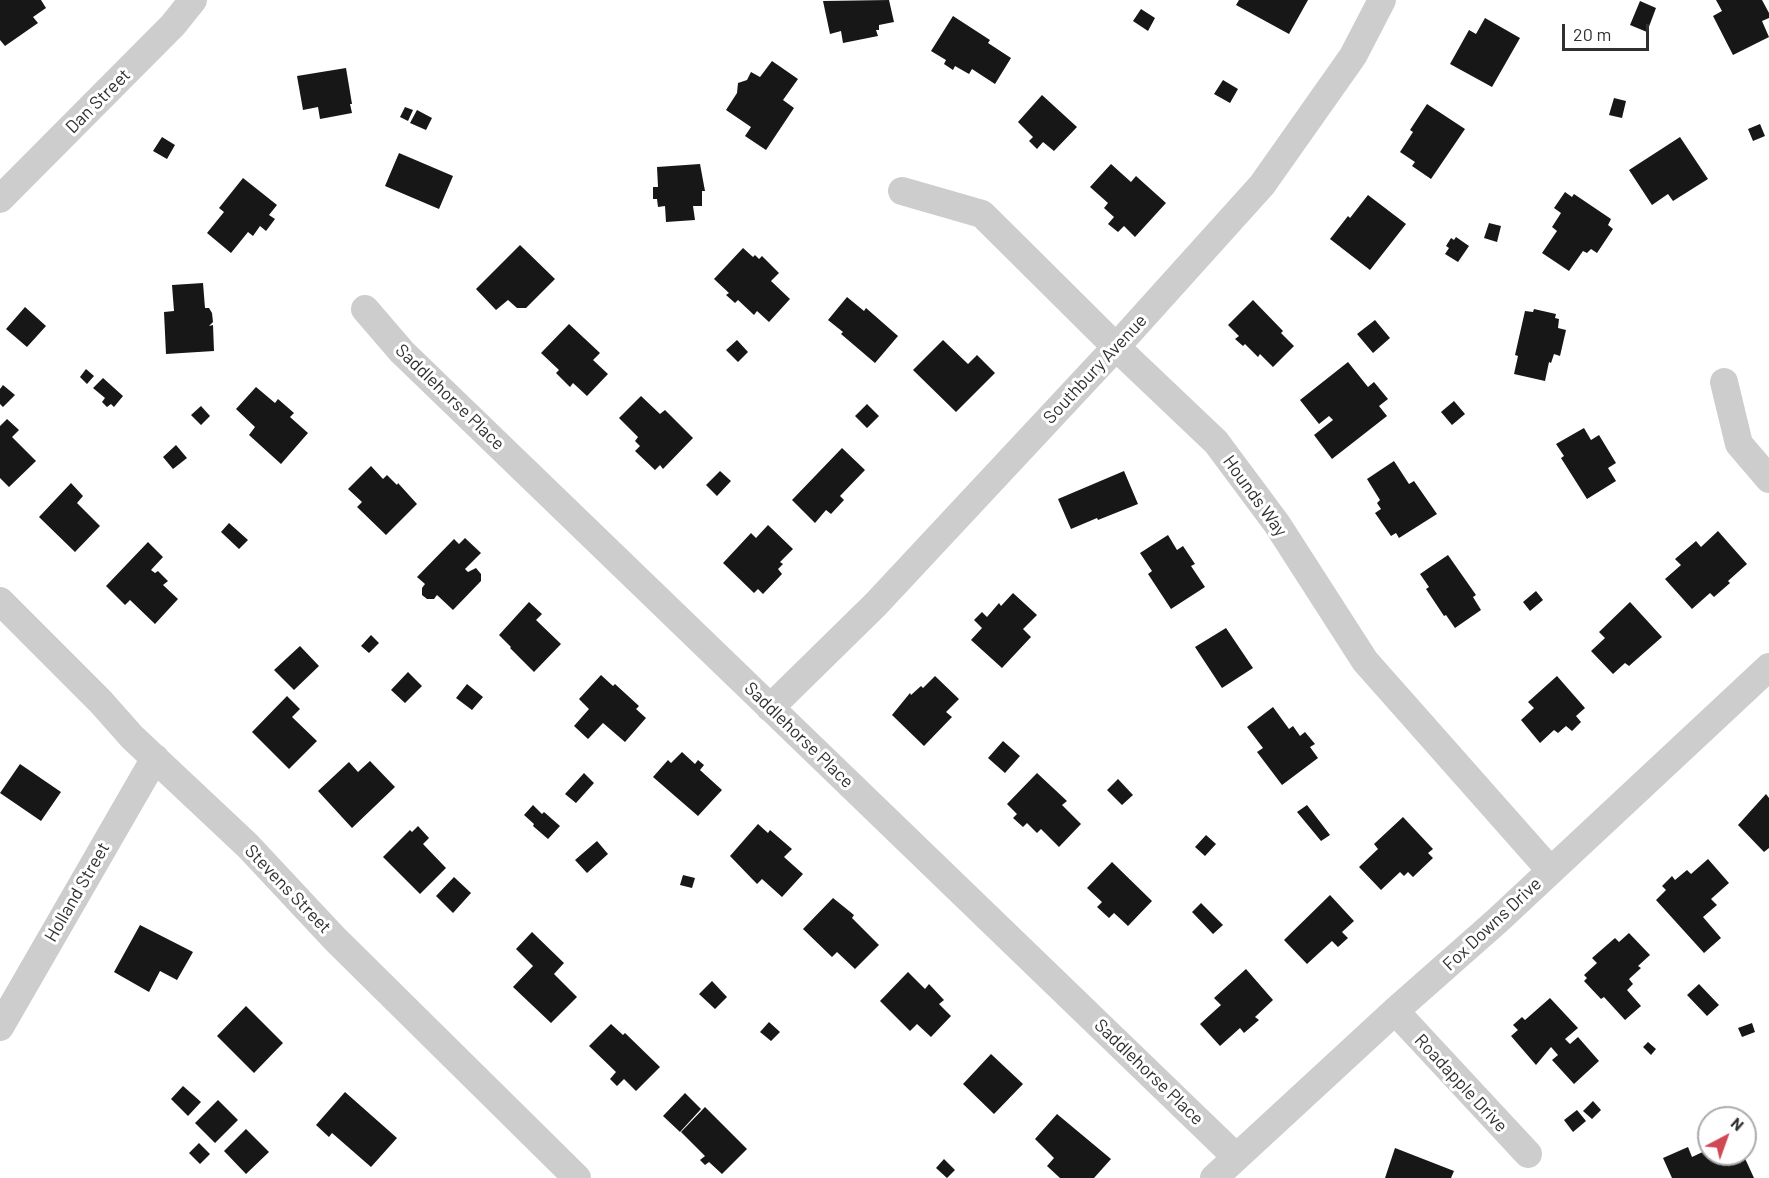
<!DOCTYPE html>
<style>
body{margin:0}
#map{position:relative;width:1769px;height:1178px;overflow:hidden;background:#fff;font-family:Barlow,sans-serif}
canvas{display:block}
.north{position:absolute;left:1697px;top:1106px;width:60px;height:60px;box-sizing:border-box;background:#fff;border:2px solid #acacac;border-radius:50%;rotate:41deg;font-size:16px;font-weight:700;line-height:24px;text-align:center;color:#303030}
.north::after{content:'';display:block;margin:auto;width:21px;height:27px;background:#d04854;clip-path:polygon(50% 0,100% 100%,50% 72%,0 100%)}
.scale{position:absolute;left:1562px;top:24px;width:87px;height:27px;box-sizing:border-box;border:3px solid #303030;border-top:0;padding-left:8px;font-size:18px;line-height:21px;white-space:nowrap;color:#303030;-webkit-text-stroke:4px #fff;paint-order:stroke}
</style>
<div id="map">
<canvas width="1769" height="1178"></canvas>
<div class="north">N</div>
<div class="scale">20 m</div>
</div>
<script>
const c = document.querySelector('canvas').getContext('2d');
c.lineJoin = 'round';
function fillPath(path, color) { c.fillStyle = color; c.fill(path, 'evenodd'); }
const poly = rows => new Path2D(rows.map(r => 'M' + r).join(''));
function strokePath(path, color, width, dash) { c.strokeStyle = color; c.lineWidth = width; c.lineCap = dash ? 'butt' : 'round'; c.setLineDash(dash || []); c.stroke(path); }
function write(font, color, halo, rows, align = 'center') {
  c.font = font + ' Barlow,sans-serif'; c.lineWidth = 6; c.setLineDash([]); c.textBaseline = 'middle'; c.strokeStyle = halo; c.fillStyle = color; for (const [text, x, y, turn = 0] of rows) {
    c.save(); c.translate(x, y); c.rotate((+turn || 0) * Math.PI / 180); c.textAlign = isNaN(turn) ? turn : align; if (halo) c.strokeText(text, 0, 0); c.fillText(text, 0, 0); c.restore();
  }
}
fillPath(poly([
 [0,0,41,0,46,8,33,17,38,23,5,46,0,40],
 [889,0,894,22,879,25,879,30,876,30,878,36,843,43,841,31,830,34,823,1],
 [1239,0,1308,0,1289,34,1236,5],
 [1716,0,1762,0,1769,13,1769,18,1762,21,1769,37,1733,55,1713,16,1722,11],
 [1640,1,1656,8,1647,32,1630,25],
 [1141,9,1155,18,1148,31,1133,21],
 [953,16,990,40,988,43,1011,58,995,84,972,69,969,74,955,66,953,70,944,64,946,60,931,51],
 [1485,18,1520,38,1492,87,1450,64,1469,30,1476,34],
 [772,61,798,79,783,100,794,108,766,150,745,136,751,127,726,110,737,93,738,83,747,80,751,72,760,77],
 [346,68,352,104,350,104,352,113,320,119,318,107,303,110,297,76],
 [1223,80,1238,89,1230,103,1214,94],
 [1042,95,1077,127,1054,151,1043,142,1037,149,1029,141,1033,137,1018,122],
 [1614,98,1626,101,1622,118,1609,115],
 [1427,104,1465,129,1431,179,1412,166,1415,162,1400,152,1413,132,1410,130],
 [405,107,413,110,408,121,400,117],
 [417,110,432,118,426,130,410,123],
 [1760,124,1765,136,1753,141,1748,129],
 [162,137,175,145,167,159,153,151],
 [1680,137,1708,179,1673,201,1668,194,1652,205,1629,170],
 [399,153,453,176,439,209,385,186],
 [700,164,705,191,702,191,702,206,693,206,695,220,666,222,665,206,658,207,657,199,653,199,653,187,658,187,657,167],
 [1111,164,1131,182,1136,176,1166,203,1135,237,1124,226,1118,232,1108,224,1114,217,1104,208,1108,203,1090,187],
 [243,178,277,205,269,215,275,219,266,231,260,226,253,236,248,232,231,253,207,233,224,212,219,208],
 [1565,192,1572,197,1574,194,1611,219,1608,225,1613,229,1597,253,1591,249,1587,253,1583,251,1569,271,1542,253,1557,231,1552,227,1561,213,1554,208],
 [1368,195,1406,224,1370,270,1330,239,1348,216,1350,218],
 [1489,223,1501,226,1497,242,1484,238],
 [1456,237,1469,246,1458,262,1445,254,1449,248,1446,246,1451,238,1454,240],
 [520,245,555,279,526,308,517,308,508,300,496,310,476,289],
 [743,248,753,257,755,255,759,259,762,256,779,273,771,281,790,299,769,322,757,311,754,315,738,300,735,303,726,295,729,293,714,279],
 [203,283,205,308,209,308,212,313,213,322,209,326,213,325,214,351,166,354,164,312,174,311,172,285],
 [847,297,864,311,866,308,898,336,875,363,841,334,843,332,828,320],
 [1253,300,1283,331,1281,333,1294,346,1273,367,1260,354,1258,357,1245,344,1243,346,1235,339,1239,336,1228,325],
 [25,307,46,326,27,347,6,329],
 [1534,309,1556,314,1555,318,1559,319,1558,328,1566,330,1560,356,1554,354,1551,363,1549,362,1545,381,1514,374,1518,356,1515,355,1525,311,1533,312],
 [1375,320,1390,338,1373,353,1357,334],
 [569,324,600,353,593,360,608,374,587,396,573,383,570,387,556,373,559,370,541,353],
 [737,340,748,352,738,362,726,350],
 [943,340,968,364,977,355,995,373,956,412,913,370],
 [1348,362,1368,387,1374,382,1388,399,1379,406,1387,416,1332,459,1314,435,1333,420,1329,416,1319,424,1300,400],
 [86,369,94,376,87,384,80,377],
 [103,378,123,396,114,407,111,404,107,407,102,402,105,398,93,388],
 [3,385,15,395,3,407,0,404,0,389],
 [256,387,275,403,278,399,294,413,290,417,308,433,281,464,249,435,255,427,236,409],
 [641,396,660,414,665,410,693,438,663,469,660,465,655,470,635,451,640,446,635,441,638,437,619,418],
 [1454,401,1465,414,1452,425,1441,412],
 [867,404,879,416,867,428,855,416],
 [201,406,210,416,201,425,191,415],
 [7,419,19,430,12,437,36,461,9,487,0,478,0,426],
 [1584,428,1591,440,1599,435,1616,463,1608,468,1616,481,1587,499,1561,458,1564,456,1556,444],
 [176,445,187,458,173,469,163,457],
 [842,448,865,470,840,496,844,500,831,514,826,510,815,523,792,500],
 [1394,461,1409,484,1414,481,1437,514,1399,538,1396,533,1391,536,1375,513,1381,509,1377,503,1380,500,1367,479],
 [371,466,383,479,387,475,397,485,398,483,417,504,386,535,357,507,362,502,348,489],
 [720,471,731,481,717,496,706,485],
 [1124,471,1138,504,1098,520,1097,518,1071,529,1058,499],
 [71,483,83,496,77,503,100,526,75,552,39,517],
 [229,523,248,540,239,549,221,532],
 [768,525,793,549,780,562,783,564,778,569,782,574,763,594,758,589,754,593,723,563,751,533,756,538],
 [1718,531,1747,564,1728,581,1730,583,1714,597,1710,593,1692,609,1665,579,1681,565,1675,559,1696,541,1701,547],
 [1168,535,1177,550,1183,546,1195,564,1191,566,1205,587,1171,609,1148,574,1152,571,1140,553],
 [465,538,481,553,465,569,468,572,476,568,481,574,481,581,453,610,437,595,434,599,427,599,422,595,422,588,425,584,417,577,454,539,459,544],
 [148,542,163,557,151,570,155,573,158,571,168,581,163,585,178,599,155,624,130,600,125,605,106,586],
 [1448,555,1476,595,1473,597,1481,610,1455,628,1446,615,1444,616,1426,589,1429,587,1420,574],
 [1536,591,1543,600,1530,611,1523,602],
 [1013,593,1037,615,1023,629,1031,637,1002,668,971,640,982,628,974,620,982,612,987,617,999,603,1001,606],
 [529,602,542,614,536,620,561,644,534,672,510,648,511,647,499,635],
 [1630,602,1662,637,1629,666,1625,663,1613,674,1591,651,1605,638,1599,632],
 [1226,628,1253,668,1222,688,1195,647],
 [371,635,379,643,369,653,361,646],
 [300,646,319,666,294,690,274,670],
 [408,672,422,686,405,703,391,690],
 [601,675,613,686,615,684,639,706,636,709,646,718,625,742,603,723,588,739,574,726,589,709,579,699],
 [935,676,959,699,946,712,952,717,924,746,892,715,910,693,911,695,921,686,923,688],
 [1557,676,1585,708,1576,716,1581,722,1572,731,1566,726,1558,733,1554,730,1540,743,1521,720,1534,708,1528,702],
 [467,684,483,697,472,710,456,698],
 [287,696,300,709,292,717,317,741,289,769,252,732],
 [1273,707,1289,729,1293,726,1300,736,1305,732,1315,744,1310,747,1318,758,1282,785,1257,752,1263,748,1247,727],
 [1003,741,1020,756,1005,773,988,758],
 [682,752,695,764,698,760,704,765,700,770,722,790,698,816,653,777,668,760,671,763],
 [370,761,395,787,352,828,318,791,349,762,358,772],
 [20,764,61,792,41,821,0,793],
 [584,773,594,783,576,803,565,794],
 [1037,773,1067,801,1062,805,1081,824,1059,847,1041,829,1037,833,1027,823,1023,827,1013,818,1017,814,1007,804],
 [1118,779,1133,795,1122,805,1107,790],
 [1766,794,1769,798,1769,848,1764,852,1738,825],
 [533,805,542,814,544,812,560,826,548,839,533,826,534,824,524,815],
 [1307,805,1330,835,1321,841,1297,812],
 [1403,817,1433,849,1428,853,1433,858,1413,877,1408,872,1404,876,1400,872,1381,890,1359,867,1378,849,1374,844],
 [758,824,768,833,770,830,792,849,784,857,803,874,782,897,762,879,757,884,730,856],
 [418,826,429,838,423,844,446,868,420,894,383,857,410,830,412,832],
 [1206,835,1216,844,1205,856,1195,847],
 [597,841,608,854,587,873,575,860],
 [1708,859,1729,883,1711,899,1717,905,1703,917,1721,938,1704,953,1656,900,1666,890,1662,886,1672,876,1675,880,1687,870,1691,874],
 [1112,862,1152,901,1128,926,1114,913,1109,918,1097,907,1102,902,1087,888],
 [683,875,695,878,692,888,680,885],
 [454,877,471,893,453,913,436,896],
 [1330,895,1354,921,1342,932,1348,938,1338,947,1332,941,1307,964,1284,940],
 [833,898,854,915,852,918,879,945,855,969,837,952,832,957,803,929],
 [1201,903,1223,925,1213,934,1192,912],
 [140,925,193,952,177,980,160,971,149,992,114,972],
 [532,932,564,963,554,974,577,997,551,1023,513,987,533,966,516,949],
 [1629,933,1650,955,1638,966,1641,968,1629,979,1633,984,1627,990,1641,1006,1625,1020,1604,997,1601,999,1584,981,1587,978,1584,975,1597,963,1592,958,1615,938,1619,942],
 [1246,969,1273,1000,1255,1017,1259,1020,1244,1033,1240,1028,1220,1046,1200,1024,1221,1005,1214,998],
 [908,972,925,989,929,984,944,1000,939,1004,951,1016,931,1037,917,1024,910,1031,880,1001],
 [712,981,727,997,715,1009,699,994],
 [1699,984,1719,1005,1707,1016,1687,995],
 [1550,998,1578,1028,1565,1039,1570,1044,1578,1037,1599,1061,1574,1084,1552,1060,1558,1055,1551,1047,1536,1065,1511,1036,1518,1030,1513,1025,1522,1017,1525,1020],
 [246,1006,283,1043,254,1073,217,1036],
 [769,1022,780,1032,771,1041,760,1032],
 [1752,1023,1755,1032,1742,1037,1738,1028],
 [611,1024,623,1035,625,1033,660,1067,636,1091,624,1079,617,1086,610,1079,616,1072,589,1046],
 [1648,1042,1656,1049,1651,1055,1643,1047],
 [991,1054,1023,1084,994,1114,963,1084],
 [183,1086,201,1102,188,1116,171,1099],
 [345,1092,397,1138,371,1167,332,1133,329,1137,316,1125],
 [685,1093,701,1109,680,1132,663,1116],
 [218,1100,238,1120,215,1143,195,1123],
 [1593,1101,1601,1110,1592,1119,1583,1111],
 [705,1107,747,1149,722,1174,709,1162,705,1165,700,1160,705,1156,681,1132],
 [1577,1110,1586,1121,1573,1132,1564,1120],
 [1057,1114,1111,1159,1094,1178,1060,1178,1047,1166,1054,1158,1035,1139],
 [246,1129,269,1152,246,1174,224,1151],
 [199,1143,210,1154,200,1164,189,1153],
 [1688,1147,1692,1157,1709,1149,1709,1154,1743,1154,1754,1178,1672,1178,1663,1158],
 [1395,1148,1454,1171,1451,1178,1385,1178],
 [944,1159,955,1170,947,1178,936,1168]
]), '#171717');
strokePath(poly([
 [902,191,982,214,1116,347,1216,442,1277,524,1365,661,1550,870],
 [0,199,173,25,193,0],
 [365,309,402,352,1236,1157],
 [1724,382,1739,444,1769,479],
 [0,601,101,702,132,737,248,846,335,939,577,1178],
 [770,708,876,604,1116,347,1262,185,1353,56,1382,0],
 [1395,1011,1528,1154],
 [0,1027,155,758],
 [1214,1178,1395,1011,1497,921,1769,667]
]), '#cdcdcd', 28);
write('18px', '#303030', '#fff', [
 ["Dan Street",98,101,-45],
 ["Southbury Avenue",1095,369,-47],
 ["Saddlehorse Place",450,397,44],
 ["Hounds Way",1255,496,54],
 ["Saddlehorse Place",799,735,44],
 ["Stevens Street",288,889,46],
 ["Holland Street",77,892,-60],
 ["Fox Downs Drive",1492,924,-43],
 ["Saddlehorse Place",1149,1072,44],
 ["Roadapple Drive",1461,1083,47]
]);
</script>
